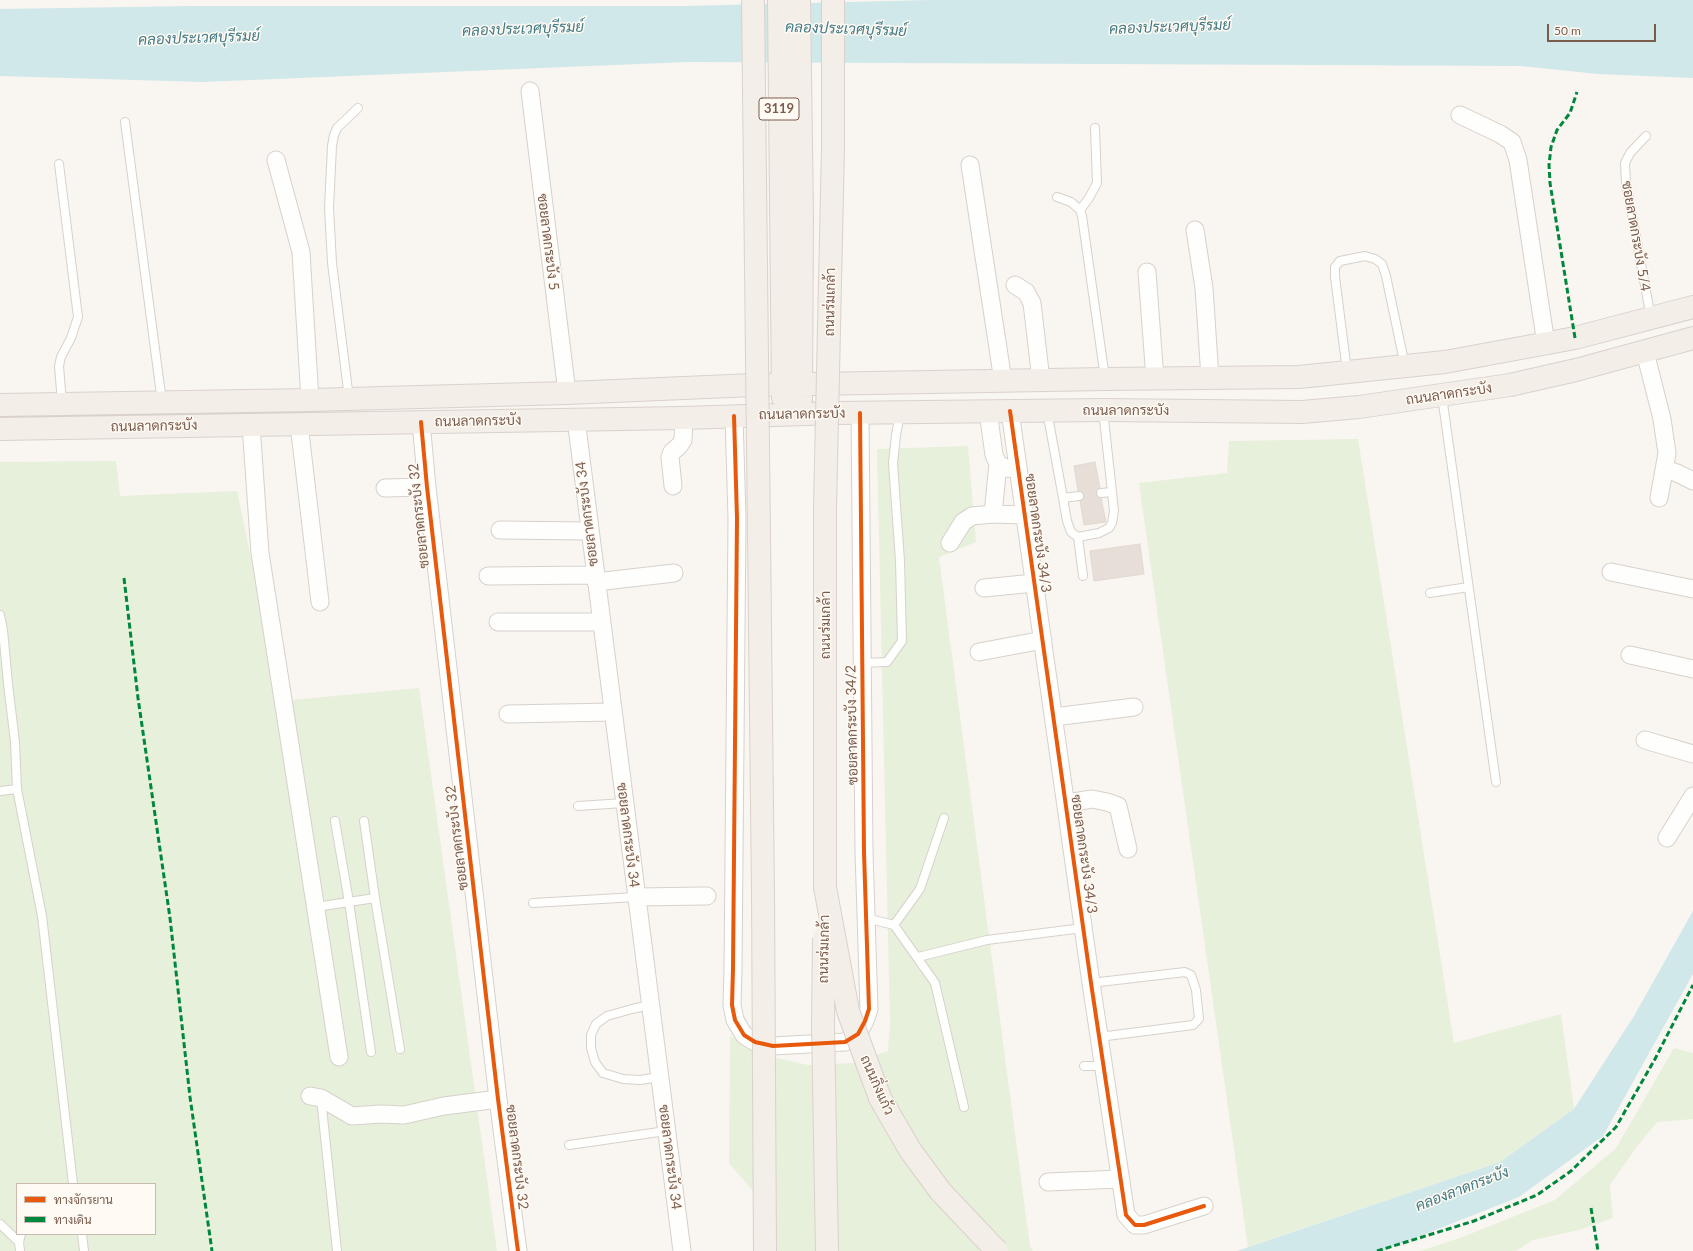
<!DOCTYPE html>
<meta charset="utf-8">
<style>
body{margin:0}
#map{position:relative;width:1693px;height:1251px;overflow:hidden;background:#f9f5f0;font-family:Lato,Sarabun,sans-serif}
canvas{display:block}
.legend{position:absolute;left:16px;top:1183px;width:140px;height:52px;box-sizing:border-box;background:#fffaf3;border:1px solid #cabbb1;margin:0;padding:5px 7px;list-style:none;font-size:12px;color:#7a5c4d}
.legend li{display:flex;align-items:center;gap:8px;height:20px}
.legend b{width:20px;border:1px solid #cabbb1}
.scale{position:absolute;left:1547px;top:24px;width:109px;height:18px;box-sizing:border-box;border:2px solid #7a5c4d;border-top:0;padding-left:5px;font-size:12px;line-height:14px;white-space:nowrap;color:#7a5c4d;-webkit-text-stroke:3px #fffaf3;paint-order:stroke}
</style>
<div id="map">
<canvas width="1693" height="1251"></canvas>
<ul class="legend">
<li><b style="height:5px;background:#e8590c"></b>ทางจักรยาน</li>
<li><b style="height:5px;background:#00873e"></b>ทางเดิน</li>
</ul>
<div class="scale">50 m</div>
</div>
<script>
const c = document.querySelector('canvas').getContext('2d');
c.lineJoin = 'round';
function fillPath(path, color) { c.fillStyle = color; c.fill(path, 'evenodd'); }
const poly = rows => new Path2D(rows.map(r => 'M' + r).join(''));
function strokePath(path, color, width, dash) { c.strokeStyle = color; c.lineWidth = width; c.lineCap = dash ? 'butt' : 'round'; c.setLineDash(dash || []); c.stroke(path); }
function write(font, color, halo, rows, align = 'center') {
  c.font = font + ' Lato,Sarabun,sans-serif'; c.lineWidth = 3; c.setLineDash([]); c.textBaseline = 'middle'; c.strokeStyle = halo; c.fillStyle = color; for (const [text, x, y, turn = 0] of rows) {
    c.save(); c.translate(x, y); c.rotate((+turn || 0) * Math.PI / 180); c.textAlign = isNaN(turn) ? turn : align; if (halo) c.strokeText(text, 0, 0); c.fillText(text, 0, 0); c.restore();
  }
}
fillPath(poly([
 [1358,439,1454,1043,1561,1014,1574,1109,1500,1162,1248,1247,1139,483,1227,473,1229,441],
 [968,446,976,542,939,557,1030,1247,1033,1251,765,1251,765,1205,729,1163,730,1036,764,1055,808,1065,853,1063,888,1051,890,1022,877,449],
 [116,461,120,496,237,491,281,701,419,688,497,1251,0,1251,0,462],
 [17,1184,155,1184,155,1234,17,1234],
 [1674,1048,1693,1053,1693,1119,1657,1122,1638,1145,1610,1185,1613,1218,1579,1230,1533,1240,1516,1251,1420,1251,1460,1238,1555,1200,1616,1148]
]), '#e7f0db');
fillPath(poly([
 [931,0,1693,0,1693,78,1598,74,1521,66,687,62,203,82,0,76,0,9,193,6,685,6],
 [1693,911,1693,974,1603,1136,1519,1197,1382,1251,1237,1251,1500,1162,1574,1109,1634,1016]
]), '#d0e8ea');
const building = poly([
 [1095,462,1100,488,1096,490,1096,494,1098,498,1101,498,1106,522,1084,525,1080,501,1084,498,1084,495,1081,491,1078,491,1074,466,1095,462],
 [1140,544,1144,574,1094,581,1090,551,1140,544]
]);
fillPath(building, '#e6ded7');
strokePath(building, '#e2d8d2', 1);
const service = poly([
 [125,122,162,402],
 [1646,136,1630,153,1625,163,1626,183,1651,318],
 [59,164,78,317,71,338,61,357,59,366,62,403],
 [1057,197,1071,202,1080,210,1082,216,1105,378],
 [1080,210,1089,198,1097,183,1095,128],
 [1347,371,1335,277,1335,267,1340,261,1365,256,1375,259,1382,264,1386,276,1405,366],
 [1442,396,1496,782],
 [349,398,332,263,329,208,332,146,334,135,337,128,358,108],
 [1047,411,1063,498,1079,496],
 [1101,493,1112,492,1103,410],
 [1063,498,1067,521,1071,532,1078,537,1099,533,1109,528,1112,523,1114,511,1112,492],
 [1078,537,1083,576],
 [1430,593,1468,587],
 [0,615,3,630,8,684,15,742,17,789,42,916,73,1184],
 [862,663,887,662,902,641,900,561,893,463,896,435,900,413],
 [0,791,17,789],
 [578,806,624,803],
 [335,821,349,902,371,1052],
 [375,898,400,1049],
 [533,903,636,897],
 [316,907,375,898,364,821],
 [866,918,894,925,935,983,964,1107],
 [894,925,920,889,944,818],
 [918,957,987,940,1083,928],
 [1091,983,1185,972,1191,975,1196,990,1199,1019,1193,1025,1099,1037],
 [650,1005,632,1009,607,1016,596,1024,591,1035,591,1048,595,1062,603,1073,623,1079,640,1080,659,1077],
 [1084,1066,1103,1066],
 [321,1098,337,1251],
 [569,1145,666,1131],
 [0,1224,19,1242],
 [82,1234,84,1251],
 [20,1251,19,1242,21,1234]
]);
const minor = poly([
 [530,91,567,393],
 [1460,115,1500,134,1512,142,1518,160,1546,344],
 [276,160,301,252,310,400],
 [970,165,1003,381],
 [1195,230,1204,288,1210,378],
 [1147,272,1155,379],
 [1015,285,1026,292,1032,303,1041,380],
 [1645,352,1662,419,1667,453,1659,498],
 [988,411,994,455,998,464,1006,468,1017,469],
 [1010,411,1091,983,1126,1215,1135,1225,1144,1225,1204,1206],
 [734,416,737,518,733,969,732,1005,735,1020,744,1035,755,1042,773,1046,845,1042,858,1034,865,1021,869,1009,864,852,860,413],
 [576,419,682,1251],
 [421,422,427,487,498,1099,518,1251],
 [299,424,320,602],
 [251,425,260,553,339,1057],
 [1665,469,1677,473,1693,481],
 [673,486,670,457,672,452,679,446,683,440,684,418],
 [385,488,427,487],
 [993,514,998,464],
 [500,530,589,531],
 [950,543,963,522,972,516,993,514,1024,515],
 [1611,572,1693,589],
 [488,576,595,575],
 [596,582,674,573],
 [984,588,1034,583],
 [498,622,601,622],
 [979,652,1043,640],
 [1630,655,1693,669],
 [508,714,612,712],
 [1054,717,1134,707],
 [1645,740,1693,754],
 [1067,803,1092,799,1107,802,1118,806,1128,849],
 [1667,838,1693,796],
 [636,897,707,896],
 [310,1096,321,1098,352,1116,381,1114,404,1115,444,1106,498,1099],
 [1048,1182,1120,1179]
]);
const primary = poly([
 [779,0,783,398],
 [799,0,802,216,801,399],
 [0,405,310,400,567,393,754,385,1105,379,1299,377,1445,362,1575,338,1693,307],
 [0,429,684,418,836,413,1103,410,1302,412,1359,407,1510,385,1576,370,1693,338],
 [825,887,825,508]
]);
strokePath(service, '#d7d1cb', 10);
strokePath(minor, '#d7d1cb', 19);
strokePath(primary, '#dad1cc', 24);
strokePath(service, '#fefefd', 8);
strokePath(minor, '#fefefd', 17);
strokePath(primary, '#f3eee8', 22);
const primaryBridge = poly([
 [753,0,763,893,765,1251],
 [825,508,833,148,833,0],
 [825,887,848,1011,880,1098,910,1150,941,1192,997,1251],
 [824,938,823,1024,827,1251]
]);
strokePath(primaryBridge, '#dad1cc', 24, []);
strokePath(primaryBridge, '#f3eee8', 22);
strokePath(poly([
 [1575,338,1550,183,1549,165,1551,147,1557,130,1570,113,1577,92],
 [124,578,138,698,170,918,190,1097,212,1251],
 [1591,1208,1598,1251],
 [1377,1251,1474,1221,1537,1195,1571,1171,1616,1127,1655,1059,1693,985]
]), '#00873e', 3, [6, 3]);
strokePath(poly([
 [1010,411,1091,983,1126,1215,1135,1225,1144,1225,1204,1206],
 [734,416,737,518,733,969,732,1005,735,1020,744,1035,755,1042,773,1046,845,1042,858,1034,865,1021,869,1009,864,852,860,413],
 [421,422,427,487,498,1099,518,1251]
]), '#e8590c', 4);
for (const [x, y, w] of [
 [779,109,40]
]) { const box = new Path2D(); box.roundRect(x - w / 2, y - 11, w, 22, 3); c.fillStyle = '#fffaf3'; c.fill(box); strokePath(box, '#7a5c4d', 1); }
write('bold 13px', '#7a5c4d', null, [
 ["3119",779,109]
]);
write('14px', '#7a5c4d', '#fffaf3', [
 ["ซอยลาดกระบัง 5/4",1636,236,80],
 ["ซอยลาดกระบัง 5",548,242,83],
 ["ถนนร่มเกล้า",830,302,-89],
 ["ถนนลาดกระบัง",1449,394,-8],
 ["ถนนลาดกระบัง",1126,410],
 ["ถนนลาดกระบัง",802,414,-1],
 ["ถนนลาดกระบัง",478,421,-1],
 ["ถนนลาดกระบัง",154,426,-1],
 ["ซอยลาดกระบัง 34",587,514,-97],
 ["ซอยลาดกระบัง 32",419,516,-96],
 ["ซอยลาดกระบัง 34/3",1038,533,82],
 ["ถนนร่มเกล้า",825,625,-90],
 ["ซอยลาดกระบัง 34/2",852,725,-91],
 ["ซอยลาดกระบัง 34",628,835,83],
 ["ซอยลาดกระบัง 32",457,838,-97],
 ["ซอยลาดกระบัง 34/3",1084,854,82],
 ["ถนนร่มเกล้า",824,949,-89],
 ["ถนนกิ่งแก้ว",877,1085,66],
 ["ซอยลาดกระบัง 32",517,1157,83],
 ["ซอยลาดกระบัง 34",670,1157,83]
]);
write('italic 15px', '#437c86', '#fffaf3', [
 ["คลองประเวศบุรีรมย์",1170,27,-2],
 ["คลองประเวศบุรีรมย์",523,29,-2],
 ["คลองประเวศบุรีรมย์",846,29,2],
 ["คลองประเวศบุรีรมย์",199,38,-2],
 ["คลองลาดกระบัง",1462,1189,-21]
]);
</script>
